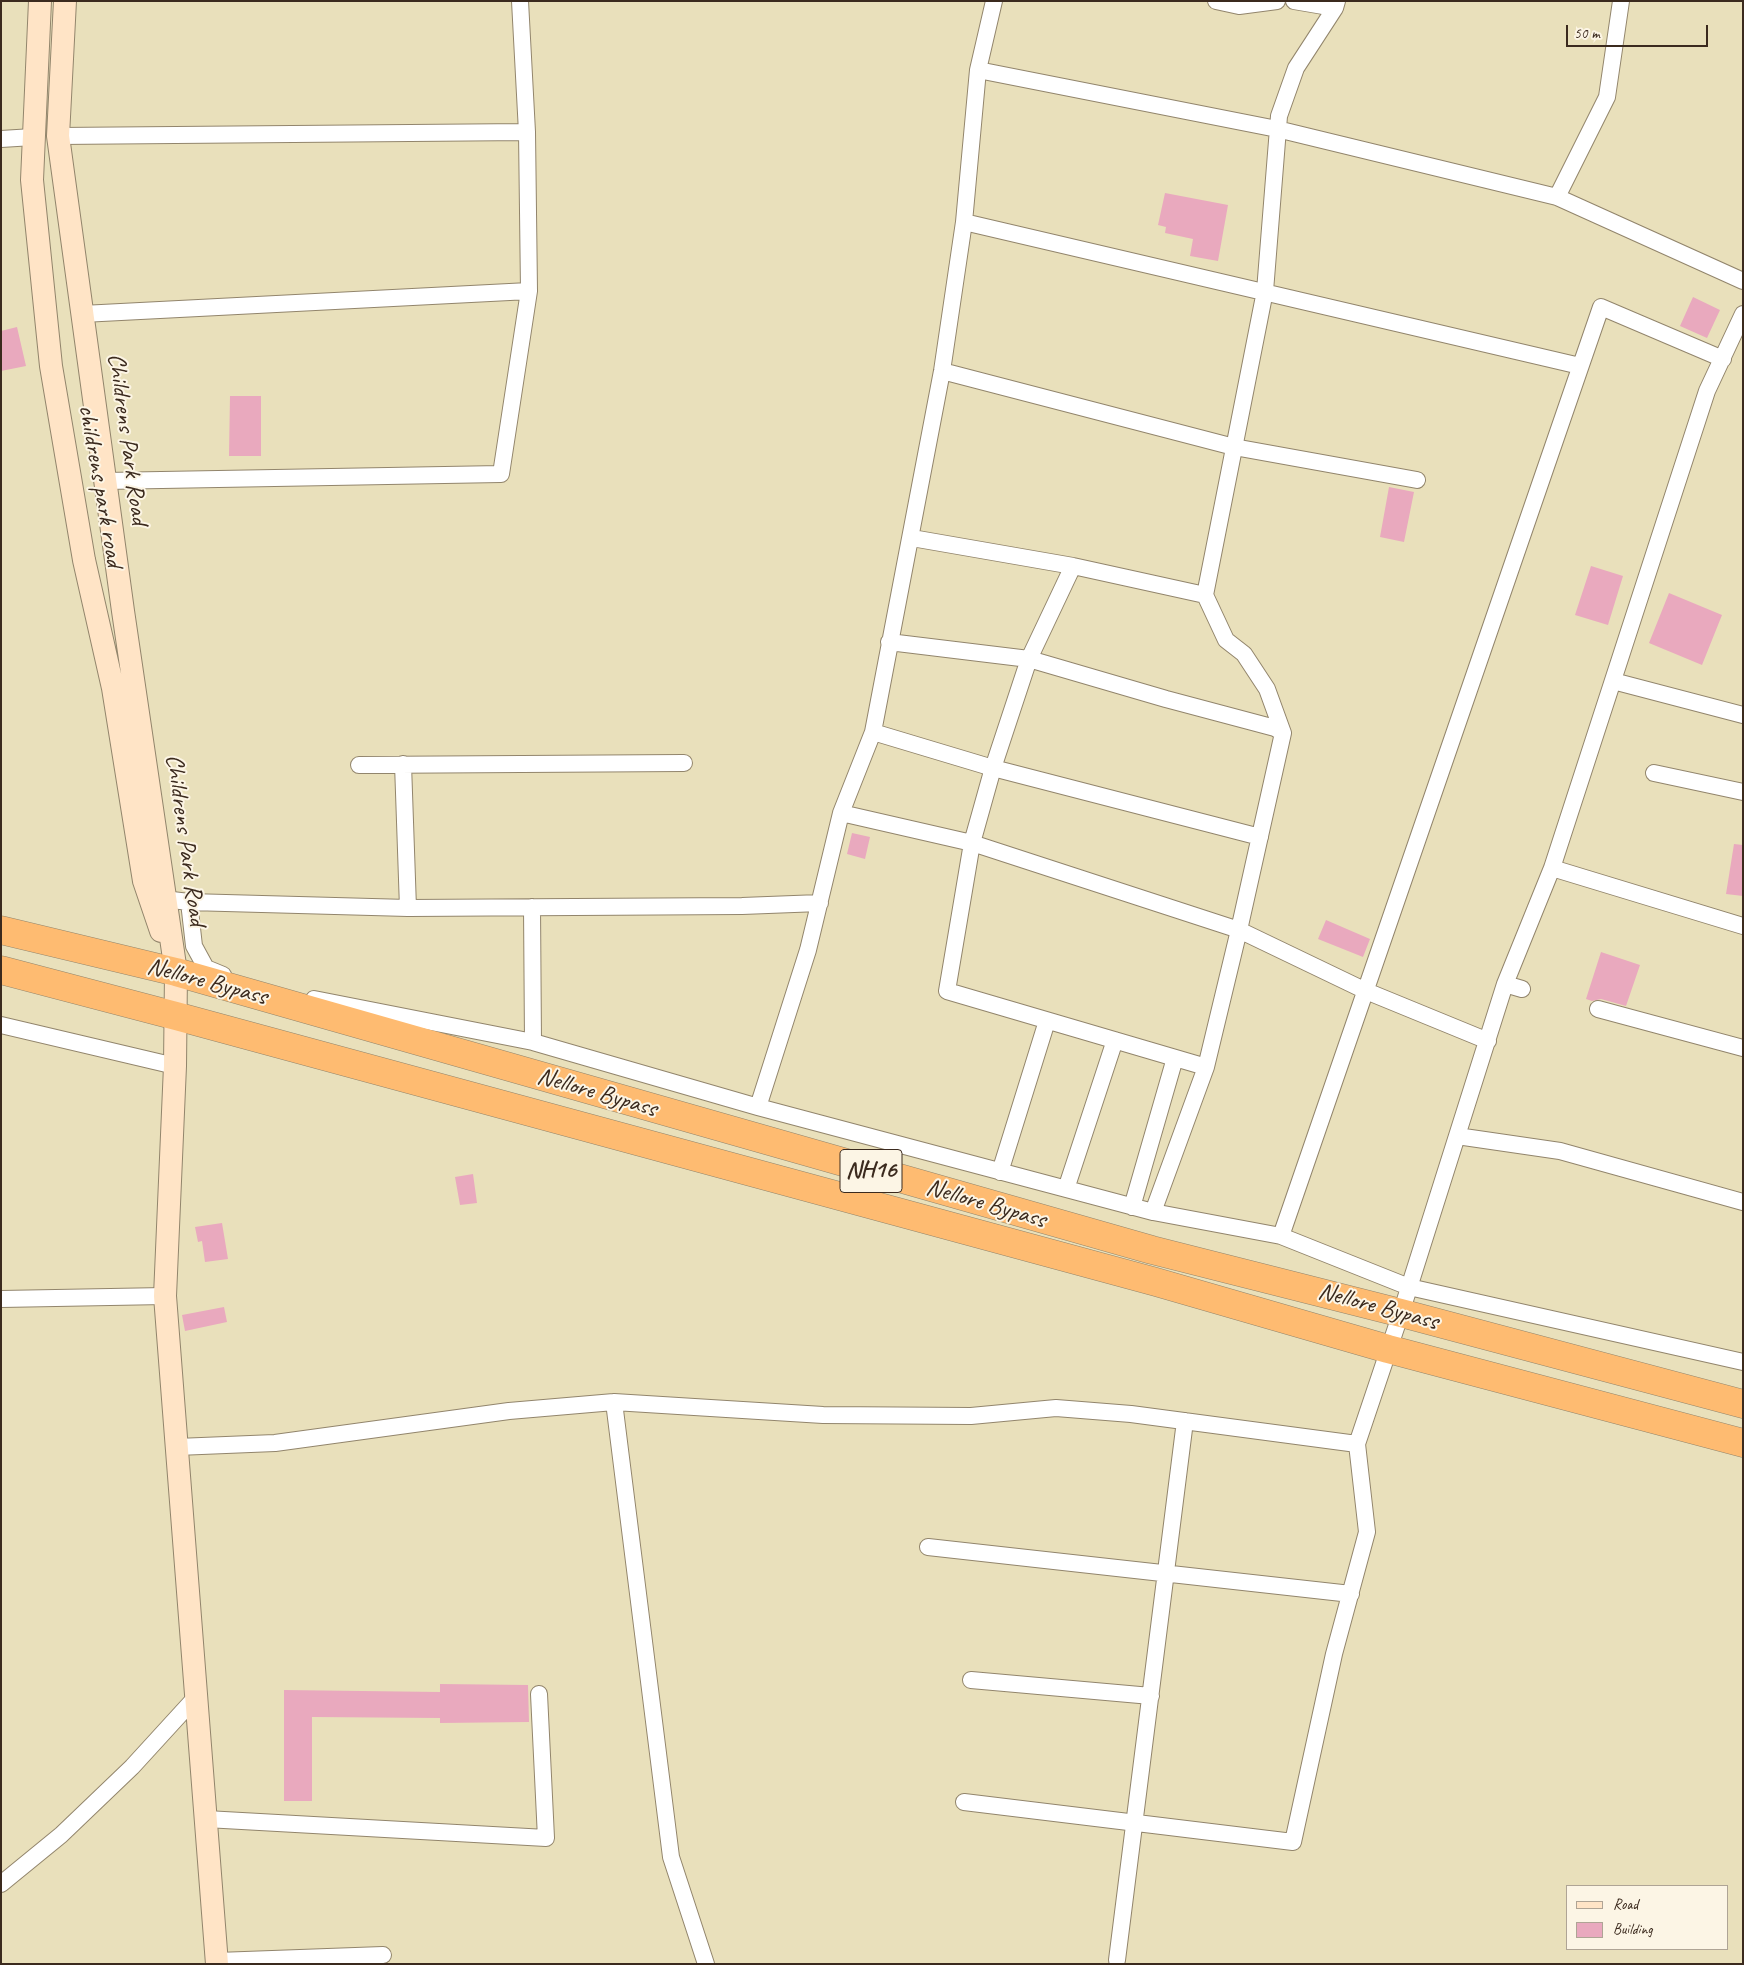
<!DOCTYPE html>
<style>
body{margin:0}
#map{position:relative;width:1744px;height:1965px;overflow:hidden;background:#e9e0bb;font-family:Caveat,sans-serif}
canvas{display:block}
.frame{position:absolute;inset:0;border:2px solid #3b2a1e;pointer-events:none}
.legend{position:absolute;left:1566px;top:1885px;width:162px;height:65px;box-sizing:border-box;background:#fcf5e5;border:1px solid #afa495;margin:0;padding:6px 9px;list-style:none;font-size:15px;color:#3b2a1e}
.legend li{display:flex;align-items:center;gap:10px;height:25px}
.legend b{width:25px;border:1px solid #afa495}
.scale{position:absolute;left:1566px;top:25px;width:142px;height:22px;box-sizing:border-box;border:2px solid #3b2a1e;border-top:0;padding-left:6px;font-size:15px;line-height:18px;white-space:nowrap;color:#3b2a1e;-webkit-text-stroke:4px #fcf5e5;paint-order:stroke}
</style>
<div id="map">
<canvas width="1744" height="1965"></canvas>
<div class="frame"></div>
<ul class="legend">
<li><b style="height:6px;background:#ffe4c6"></b>Road</li>
<li><b style="height:14px;background:#e9a9be"></b>Building</li>
</ul>
<div class="scale">50 m</div>
</div>
<script>
const c = document.querySelector('canvas').getContext('2d');
c.lineJoin = 'round';
function fillPath(path, color) { c.fillStyle = color; c.fill(path, 'evenodd'); }
const poly = rows => new Path2D(rows.map(r => 'M' + r).join(''));
function strokePath(path, color, width, dash) { c.strokeStyle = color; c.lineWidth = width; c.lineCap = dash ? 'butt' : 'round'; c.setLineDash(dash || []); c.stroke(path); }
function write(font, color, halo, rows, align = 'center') {
  c.font = font + ' Caveat,sans-serif'; c.lineWidth = 4; c.setLineDash([]); c.textBaseline = 'middle'; c.strokeStyle = halo; c.fillStyle = color; for (const [text, x, y, turn = 0] of rows) {
    c.save(); c.translate(x, y); c.rotate((+turn || 0) * Math.PI / 180); c.textAlign = isNaN(turn) ? turn : align; if (halo) c.strokeText(text, 0, 0); c.fillText(text, 0, 0); c.restore();
  }
}
fillPath(poly([
 [1165,193,1228,205,1218,261,1190,256,1193,239,1165,233,1166,227,1158,225],
 [1693,297,1720,310,1707,338,1680,326],
 [17,327,26,366,1,371,1,331],
 [230,396,261,396,261,456,229,456],
 [1389,487,1414,492,1404,542,1380,537],
 [1591,566,1623,576,1608,625,1575,615],
 [1669,593,1722,615,1702,665,1649,643],
 [852,833,870,837,865,859,847,854],
 [1734,844,1743,845,1743,896,1726,894],
 [1326,920,1370,939,1363,957,1318,939],
 [1601,952,1640,965,1626,1006,1601,999,1592,1001,1586,999],
 [473,1174,477,1203,460,1205,455,1177],
 [222,1223,228,1259,205,1262,202,1241,198,1242,195,1227],
 [224,1307,227,1322,185,1331,182,1315],
 [440,1684,528,1685,529,1722,440,1723,440,1718,312,1717,312,1801,284,1801,284,1690,440,1692]
]), '#e9a9be');
const street = poly([
 [1216,1,1239,6,1277,1],
 [1294,1,1335,8,1337,1],
 [1335,8,1296,68,1279,116,1265,291,1205,595,1226,640,1244,654,1267,689,1283,733,1239,930,1366,991,1488,1041],
 [978,70,1277,129,1557,197,1743,281],
 [58,136,527,132],
 [1,139,33,137],
 [1557,197,1607,97,1621,1],
 [964,222,1580,366],
 [82,314,529,291,527,132,520,1],
 [942,371,1234,447,1417,480],
 [105,481,501,474,529,291],
 [912,538,1073,566,1205,595],
 [1073,566,1029,659,993,768,972,843,947,991,1206,1067],
 [889,642,1029,659,1166,699,1275,728,1283,733],
 [1613,681,1743,715],
 [873,732,993,768,1260,837],
 [403,764,408,908],
 [359,765,684,763],
 [1654,773,1743,792],
 [841,813,972,843,1239,930,1206,1067,1153,1212],
 [1552,868,1743,926],
 [155,898,189,902,408,908,742,906,820,903],
 [189,902,194,946,206,968,223,975],
 [532,907,533,1042],
 [1505,984,1522,989],
 [314,999,533,1042,758,1107,1153,1212,1281,1236,1409,1287,1743,1362],
 [1598,1009,1743,1048],
 [1,1025,175,1066],
 [758,1107,808,950,841,813,873,732,942,371,964,222,978,70,994,1],
 [1457,1136,1560,1151,1743,1202],
 [1000,1172,1047,1021],
 [1066,1189,1115,1040],
 [1132,1207,1175,1058],
 [1281,1236,1601,307,1723,359],
 [1,1299,165,1296],
 [614,1402,671,1857,706,1964],
 [177,1447,275,1443,509,1411,614,1402,823,1415,971,1416,1056,1408,1131,1414,1357,1444],
 [928,1547,1351,1594],
 [971,1680,1151,1696],
 [964,1802,1293,1842,1334,1654,1367,1532,1357,1444,1401,1313,1505,984,1552,868,1707,391,1743,314],
 [206,1819,546,1838,539,1694],
 [1,1884,61,1835,132,1767,196,1697],
 [1117,1960,1185,1421],
 [217,1961,383,1955]
]);
const secondary = poly([
 [40,1,32,180,51,366,84,560,113,688,144,881,161,931],
 [65,1,58,136,123,611,176,972,175,1066,165,1296,217,1964]
]);
const highway = poly([
 [1,930,176,972,1152,1250,1401,1313,1743,1404],
 [1,970,176,1016,1156,1282,1388,1349,1743,1443]
]);
strokePath(street, '#92856c', 18);
strokePath(secondary, '#92856c', 24);
strokePath(highway, '#92856c', 29);
strokePath(street, '#fff', 16);
strokePath(secondary, '#ffe4c6', 22);
strokePath(highway, '#febb71', 28);
for (const [x, y, w] of [
 [871,1171,62]
]) { const box = new Path2D(); box.roundRect(x - w / 2, y - 21.5, w, 43, 4); c.fillStyle = '#fcf5e5'; c.fill(box); strokePath(box, '#3b2a1e', 1); }
write('bold 24px', '#3b2a1e', null, [
 ["NH16",871,1171]
]);
write('25px', '#3b2a1e', '#fcf5e5', [
 ["Childrens Park Road",127,439,82],
 ["childrens park road",100,486,80],
 ["Childrens Park Road",185,840,82],
 ["Nellore Bypass",207,982,15],
 ["Nellore Bypass",597,1093,16],
 ["Nellore Bypass",986,1204,16],
 ["Nellore Bypass",1378,1307,15]
]);
</script>
